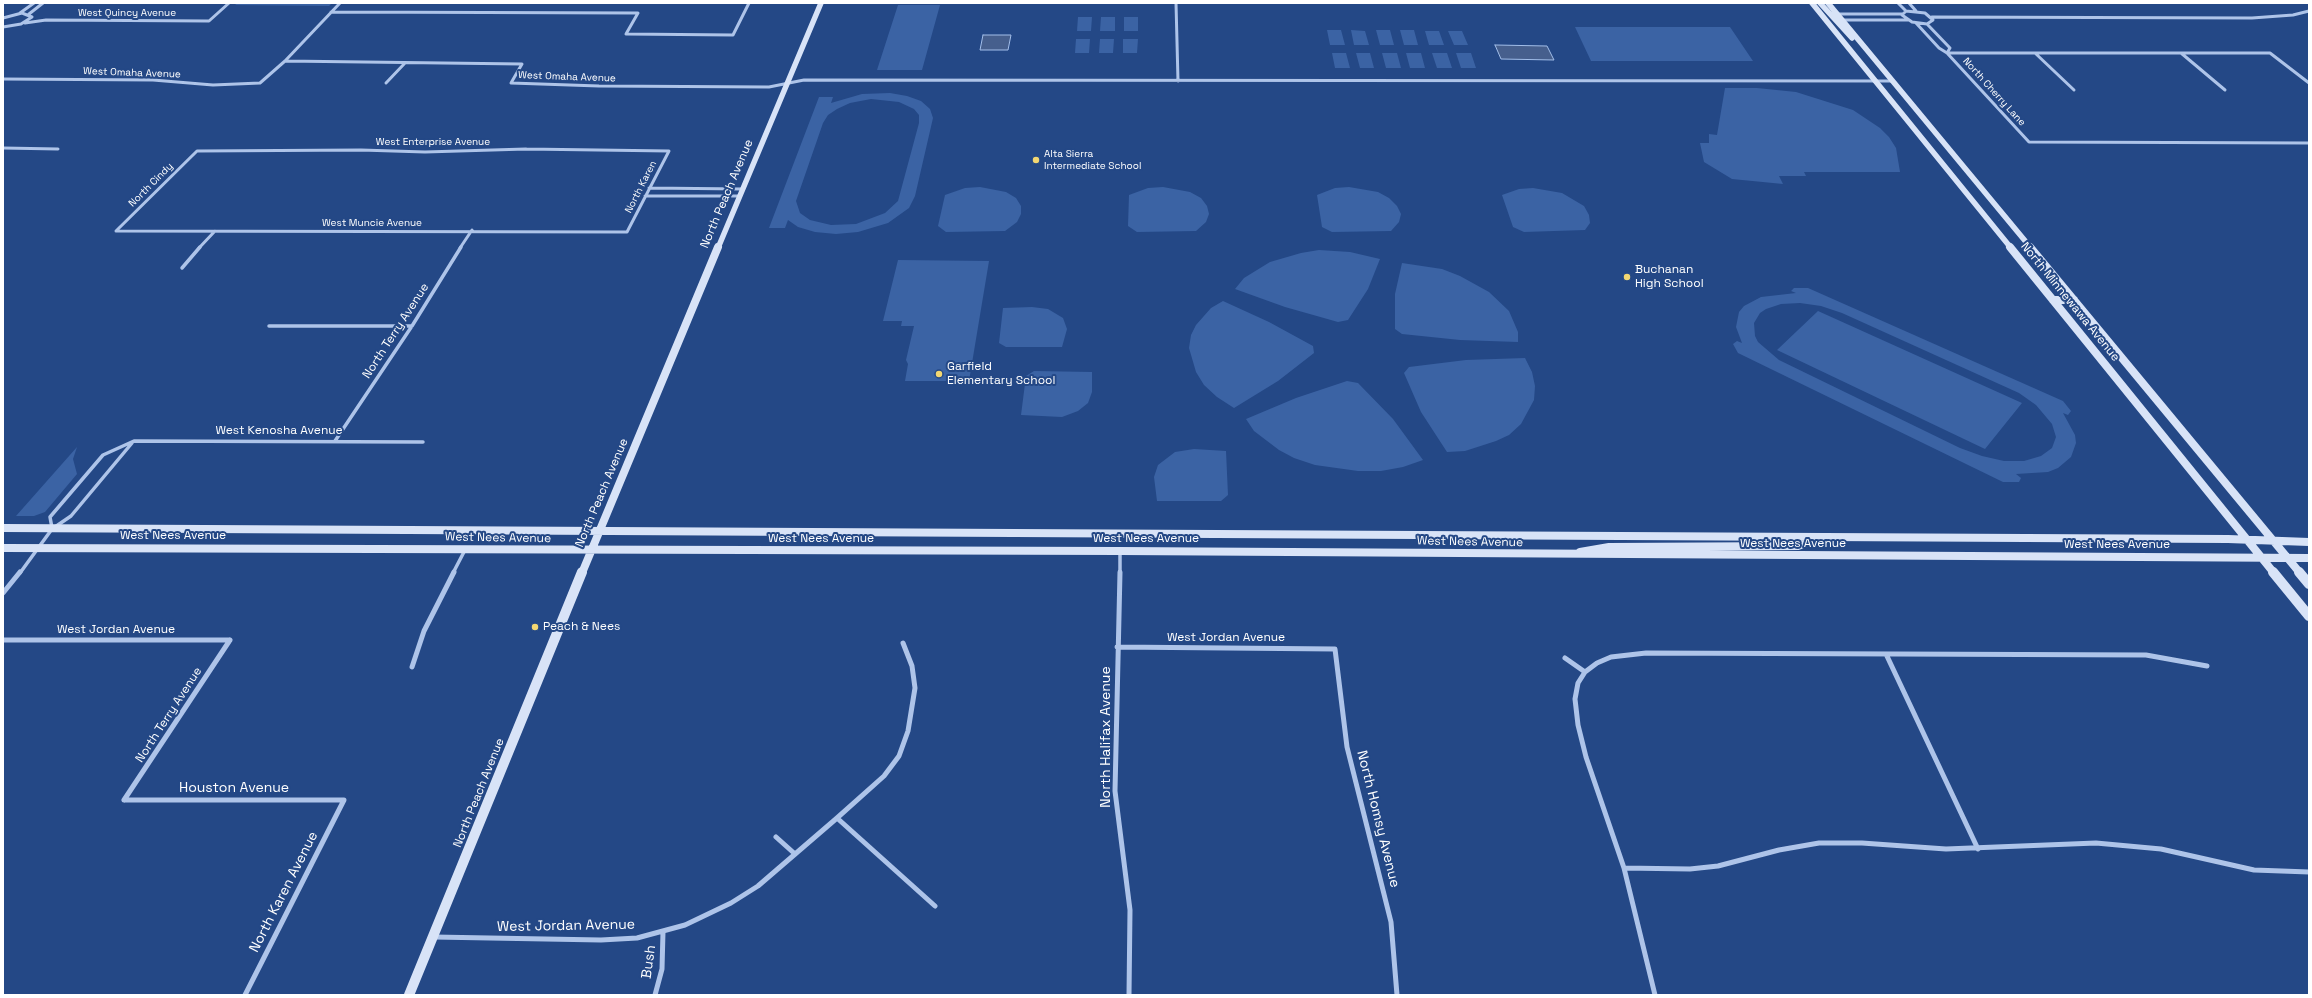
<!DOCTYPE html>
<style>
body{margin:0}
#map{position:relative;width:2312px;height:998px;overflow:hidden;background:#244886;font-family:"Space Grotesk",sans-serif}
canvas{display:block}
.frame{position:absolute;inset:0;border:4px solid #fff;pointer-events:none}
</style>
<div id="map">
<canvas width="2312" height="998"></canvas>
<div class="frame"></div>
</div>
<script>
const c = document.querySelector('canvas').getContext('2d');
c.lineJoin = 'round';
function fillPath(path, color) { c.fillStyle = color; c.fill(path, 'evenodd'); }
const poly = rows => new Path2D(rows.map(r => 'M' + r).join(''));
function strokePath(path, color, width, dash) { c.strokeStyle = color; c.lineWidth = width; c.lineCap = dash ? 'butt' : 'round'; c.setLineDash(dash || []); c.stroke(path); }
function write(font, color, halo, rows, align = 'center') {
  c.font = font + ' "Space Grotesk",sans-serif'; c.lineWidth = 4; c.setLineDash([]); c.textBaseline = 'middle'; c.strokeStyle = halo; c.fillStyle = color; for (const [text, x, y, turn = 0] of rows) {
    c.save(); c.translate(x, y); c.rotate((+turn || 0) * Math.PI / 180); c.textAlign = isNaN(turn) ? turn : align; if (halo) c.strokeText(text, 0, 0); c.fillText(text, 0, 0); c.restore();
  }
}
fillPath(poly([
 [238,3,332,3,329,6,235,5],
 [898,5,940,5,922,70,877,70],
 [1078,17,1092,17,1091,31,1077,31],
 [1101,17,1115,17,1115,31,1100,31],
 [1124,17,1138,17,1138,31,1124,31],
 [1575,27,1730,27,1753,61,1591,61],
 [1327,30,1341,30,1345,45,1330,45],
 [1351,30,1365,31,1369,45,1354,45],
 [1376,30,1390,30,1394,45,1380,45],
 [1400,30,1414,30,1418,45,1404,45],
 [1425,31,1439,31,1444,45,1429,45],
 [1448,31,1462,31,1468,45,1454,45],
 [1076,39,1090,39,1089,53,1075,53],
 [1100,39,1114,39,1113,53,1099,53],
 [1123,39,1138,39,1137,53,1123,53],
 [1332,53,1346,53,1350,68,1335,68],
 [1356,53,1370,53,1374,68,1360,68],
 [1382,53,1397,53,1401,68,1386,68],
 [1406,53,1421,53,1425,68,1410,68],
 [1432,53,1447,53,1452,68,1437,68],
 [1456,53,1471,53,1476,68,1461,68],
 [1725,88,1757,88,1796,92,1853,110,1880,128,1889,137,1896,148,1900,172,1804,172,1806,176,1779,176,1783,184,1732,179,1704,162,1700,143,1709,143,1709,134,1717,135],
 [890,93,907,96,921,101,930,109,933,118,915,196,909,208,888,223,858,232,836,234,815,232,798,227,788,220,785,228,769,228,819,97,833,97,831,103,862,94],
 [871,99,899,102,914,109,919,115,919,123,898,201,885,213,856,224,831,225,810,220,800,213,796,201,823,123,828,115,837,109,850,103],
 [980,187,1006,192,1016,198,1021,206,1021,214,1017,222,1005,231,946,232,938,226,945,195,965,188],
 [1163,187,1190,192,1201,198,1207,206,1209,214,1206,222,1196,231,1137,232,1128,226,1129,195,1148,188],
 [1349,187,1378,192,1389,198,1397,206,1401,214,1399,222,1391,231,1332,232,1322,227,1317,195,1335,188],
 [1533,188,1562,193,1584,206,1589,215,1590,223,1585,230,1524,232,1513,227,1502,195,1519,189],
 [1319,250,1350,252,1380,259,1368,289,1348,320,1338,322,1285,307,1235,289,1244,278,1270,262,1301,253],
 [898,260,989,261,969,381,905,381,908,364,906,360,914,326,901,326,902,321,883,321],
 [1402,263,1442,269,1460,276,1489,292,1509,311,1518,332,1518,342,1460,340,1402,334,1395,329,1395,294],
 [1794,288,1808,288,2063,401,2071,411,2068,415,2063,413,2075,435,2076,443,2071,457,2058,468,2048,472,2016,474,2021,478,2019,482,2003,482,1738,353,1733,344,1737,341,1742,343,1736,327,1739,312,1744,306,1761,297,1796,293,1791,291],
 [1800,303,1821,306,1842,313,2019,393,2036,405,2052,424,2056,437,2052,448,2041,456,2024,461,2004,461,1982,456,1960,448,1779,360,1758,342,1755,336,1754,323,1760,313,1766,309,1781,304],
 [1223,301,1269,322,1313,346,1314,353,1278,381,1234,408,1217,397,1204,385,1196,372,1189,348,1191,335,1196,325,1211,308],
 [1032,307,1048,309,1063,318,1067,329,1062,347,1006,347,999,343,1003,308],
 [1818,311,2022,403,1985,449,1777,350],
 [1525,358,1532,372,1535,386,1534,400,1521,424,1509,435,1496,441,1465,451,1447,452,1421,412,1404,373,1409,367,1466,360],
 [1034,371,1092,372,1092,392,1088,403,1078,411,1062,417,1021,415,1026,376],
 [1347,381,1358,383,1393,419,1423,460,1403,467,1381,471,1358,471,1315,465,1294,458,1279,450,1254,431,1246,419,1296,398],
 [77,447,73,459,77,474,45,512,34,516,16,516],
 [1194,449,1226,451,1228,495,1221,501,1157,501,1154,477,1158,465,1175,452]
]), '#3b63a4');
const water = poly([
 [983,35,1011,35,1008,50,980,50,983,35],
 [1495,45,1547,46,1554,60,1501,59,1495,45]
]);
fillPath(water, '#465f8d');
strokePath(water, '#a2bee9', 1);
strokePath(poly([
 [1176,3,1178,81],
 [1898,3,1906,11],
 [1909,3,1916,11],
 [1906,11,1925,13,1933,20,1927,24,1912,22,1902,15,1906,11],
 [331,12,638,13,626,34,733,35,749,3],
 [20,13,34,3],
 [29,14,43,3],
 [1837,14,1902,14],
 [1932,17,2252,18,2293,15,2309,11],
 [3,18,22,13,32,17,21,24,3,27],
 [1842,20,1908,20],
 [25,23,46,20,209,21,229,3],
 [1916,23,1939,48,1947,53,2029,142,2309,143],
 [1927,24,1950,48,1947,53],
 [1947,53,2270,53,2309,83],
 [2035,53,2074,90],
 [2181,53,2225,90],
 [285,61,522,64,511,83,599,86,769,87,804,80,1892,81],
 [3,79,153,80,213,85,260,83,285,61,340,3],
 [386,83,405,63],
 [3,148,58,149],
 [526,149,669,151,627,232,116,231,197,151,361,150,425,152,526,149],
 [649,188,743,189],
 [645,196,740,196],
 [199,248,215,231],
 [460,248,472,230]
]), '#aec4e9', 3);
strokePath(poly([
 [182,268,200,247],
 [269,326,412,326],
 [335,441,412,326,461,247],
 [52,528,50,517,103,455,134,441,423,442],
 [20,573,52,529,71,516,132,443],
 [453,573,465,550],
 [1120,573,1120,551]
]), '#aec4e9', 3.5);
strokePath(poly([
 [1120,572,1115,791,1130,910,1129,995],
 [3,593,20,572],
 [3,640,230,640],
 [1117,647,1335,649,1347,747,1391,922,1397,995],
 [1886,654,1978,849],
 [1565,658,1585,672],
 [412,667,424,631,454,572],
 [124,800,344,800,245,995],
 [124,800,230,640],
 [837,818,935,906],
 [776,837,795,854],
 [1624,868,1690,869,1718,866,1779,850,1819,843,1862,843,1946,849,2096,843,2161,849,2254,870,2309,872],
 [434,937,601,940,637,938,685,925,731,903,758,886,837,818,884,776,899,756,908,731,915,688,912,666,903,643],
 [655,995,662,969,663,932],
 [1655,995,1624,868,1586,757,1578,725,1575,699,1578,683,1585,672,1597,663,1611,657,1646,653,2146,655,2207,666]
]), '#aec4e9', 5);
strokePath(poly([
 [1812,3,2011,248],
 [1820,3,1852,38],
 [1828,3,2031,248],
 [718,248,821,3]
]), '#d8e3f7', 5.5);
strokePath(poly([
 [2010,247,2274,573],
 [2030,247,2300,573],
 [2053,300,2074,300],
 [3,528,2228,539,2309,542],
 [3,548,1120,551,2309,558],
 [1580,552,1609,547,1798,546,1807,543,1809,537],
 [582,573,718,247]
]), '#d8e3f7', 8);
strokePath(poly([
 [2273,572,2309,616],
 [2299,572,2309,584],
 [409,995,582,572]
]), '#d8e3f7', 10);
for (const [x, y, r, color] of [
 [1036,160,4,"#f3d772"],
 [1627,277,4,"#f3d772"],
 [939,374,4,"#f3d772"],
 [535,627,4,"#f3d772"]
]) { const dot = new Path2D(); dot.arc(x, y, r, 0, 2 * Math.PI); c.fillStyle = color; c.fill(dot); strokePath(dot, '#244886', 1.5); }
write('10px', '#fff', '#244886', [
 ["West Quincy Avenue",127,13],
 ["West Omaha Avenue",132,73,2],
 ["West Omaha Avenue",567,77,2],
 ["North Cherry Lane",1994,92,48],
 ["West Enterprise Avenue",433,142],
 ["North Cindy",151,185,-45],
 ["North Karen",641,187,-63],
 ["West Muncie Avenue",372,223]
]);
write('10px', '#fff', '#244886', [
 ["Alta Sierra",1044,154],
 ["Intermediate School",1044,166]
], 'left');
write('12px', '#fff', '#244886', [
 ["North Peach Avenue",727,194,-67],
 ["North Minnewawa Avenue",2070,302,51],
 ["North Terry Avenue",396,331,-57],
 ["West Kenosha Avenue",279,431],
 ["North Peach Avenue",602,493,-67],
 ["West Nees Avenue",173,536],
 ["West Nees Avenue",498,538,1],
 ["West Nees Avenue",821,539],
 ["West Nees Avenue",1146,539],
 ["West Nees Avenue",1470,542,1],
 ["West Nees Avenue",1793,544],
 ["West Nees Avenue",2117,545],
 ["West Jordan Avenue",116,630],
 ["West Jordan Avenue",1226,638],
 ["North Terry Avenue",169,715,-57],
 ["North Peach Avenue",479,793,-68]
]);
write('12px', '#fff', '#244886', [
 ["Buchanan",1635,270],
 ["High School",1635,284],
 ["Garfield",947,367],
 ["Elementary School",947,381],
 ["Peach & Nees",543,627]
], 'left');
write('14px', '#fff', '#244886', [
 ["North Halifax Avenue",1106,737,-90],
 ["Houston Avenue",234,788],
 ["North Homsy Avenue",1378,819,76],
 ["North Karen Avenue",284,892,-63],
 ["West Jordan Avenue",566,926,-1],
 ["Bush",649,962,-82]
]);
</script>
